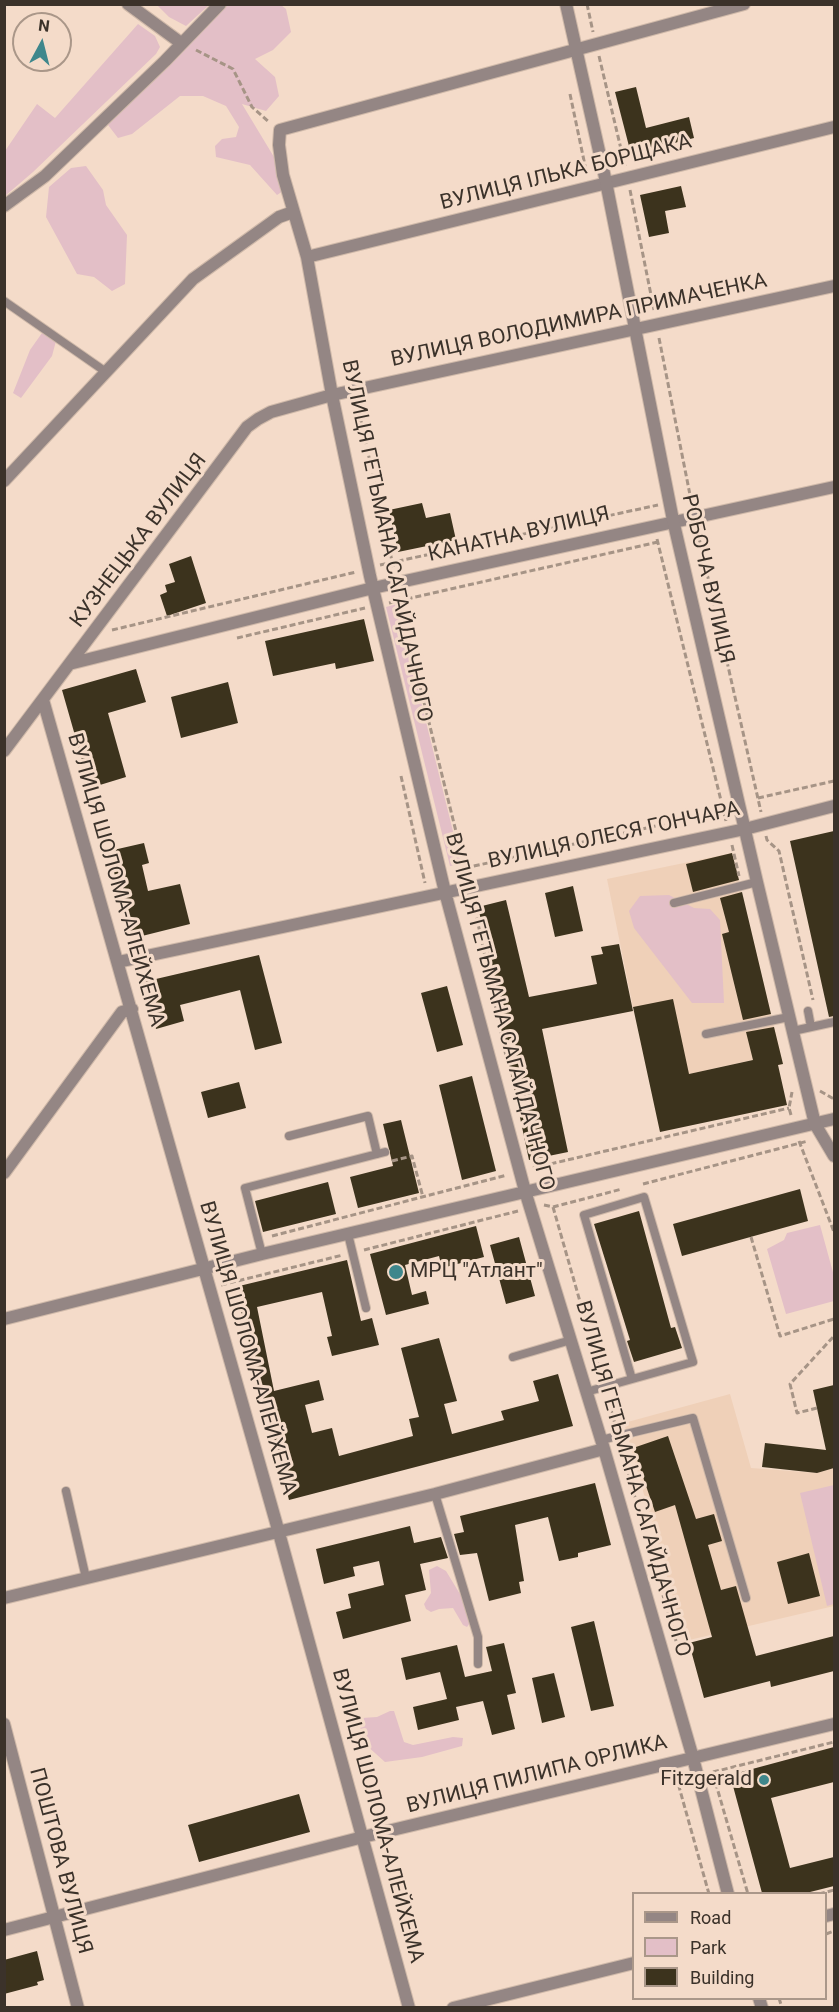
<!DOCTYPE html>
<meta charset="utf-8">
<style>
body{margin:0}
#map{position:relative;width:839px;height:2012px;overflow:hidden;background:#f4dbc9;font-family:Roboto,sans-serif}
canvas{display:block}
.frame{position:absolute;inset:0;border:6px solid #3b322a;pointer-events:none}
.legend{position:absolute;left:632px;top:1892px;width:195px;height:108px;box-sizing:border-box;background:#f4dbc9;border:2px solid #aa9789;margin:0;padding:8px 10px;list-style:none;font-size:18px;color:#3b322a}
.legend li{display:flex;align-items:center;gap:12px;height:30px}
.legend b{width:30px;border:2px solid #aa9789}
.north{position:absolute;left:12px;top:12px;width:60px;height:60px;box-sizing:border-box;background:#f4dbc9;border:2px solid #aa9789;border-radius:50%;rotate:7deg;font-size:16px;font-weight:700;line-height:24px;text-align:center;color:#3b322a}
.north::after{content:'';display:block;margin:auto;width:21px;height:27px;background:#3f878c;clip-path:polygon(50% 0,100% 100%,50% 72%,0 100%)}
</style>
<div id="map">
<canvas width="839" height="2012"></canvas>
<div class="frame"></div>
<ul class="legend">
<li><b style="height:8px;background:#948684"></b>Road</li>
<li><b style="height:16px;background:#e3bfc7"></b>Park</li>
<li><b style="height:16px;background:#3c331d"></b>Building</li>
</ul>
<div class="north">N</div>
</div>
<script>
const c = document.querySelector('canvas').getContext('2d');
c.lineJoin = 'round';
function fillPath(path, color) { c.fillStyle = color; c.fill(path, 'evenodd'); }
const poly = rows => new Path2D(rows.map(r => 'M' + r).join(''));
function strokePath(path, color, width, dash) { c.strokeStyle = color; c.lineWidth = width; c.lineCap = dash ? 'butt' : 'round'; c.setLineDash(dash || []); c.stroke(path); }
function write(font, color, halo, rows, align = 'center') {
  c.font = font + ' Roboto,sans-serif'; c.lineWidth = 6; c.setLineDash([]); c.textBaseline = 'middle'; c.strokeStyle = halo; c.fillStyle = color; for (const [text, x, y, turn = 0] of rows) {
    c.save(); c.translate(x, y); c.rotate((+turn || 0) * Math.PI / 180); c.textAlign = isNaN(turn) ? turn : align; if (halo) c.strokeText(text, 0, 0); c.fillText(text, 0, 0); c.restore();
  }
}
fillPath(poly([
 [732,853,783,1064,755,1070,752,1060,689,1074,633,1007,607,879],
 [730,1394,751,1468,817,1473,834,1468,834,1606,685,1641,624,1423]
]), '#efd0b8');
fillPath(poly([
 [157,5,209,5,186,26,169,17],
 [226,5,281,5,286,9,291,32,273,50,255,59,275,77,279,96,266,111,242,104,274,157,283,191,277,195,250,165,216,157,215,146,222,139,236,137,239,127,226,106,203,96,180,96,132,134,118,138,108,125,114,115],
 [138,24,155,36,160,47,156,54,33,172,5,196,5,151,37,104,55,118],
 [86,166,103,190,106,205,127,235,125,284,112,291,94,277,77,274,46,217,49,187,71,168],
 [42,333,56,341,52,356,21,398,13,393,30,350],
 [397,604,461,864,450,866,386,607],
 [669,895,694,908,710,909,720,920,724,1003,692,1003,634,928,629,911,640,896],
 [820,1225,834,1276,834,1301,786,1314,767,1249,784,1240,787,1233],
 [834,1485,834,1604,827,1606,800,1493],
 [437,1566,446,1571,466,1604,470,1623,467,1627,463,1625,453,1608,439,1609,431,1612,426,1609,424,1604,431,1593,429,1570],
 [390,1711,394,1711,404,1742,413,1745,453,1737,463,1738,462,1746,422,1757,385,1762,366,1745,360,1727,362,1718,377,1717]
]), '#e3bfc7');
fillPath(poly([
 [636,87,646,128,689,117,694,138,631,154,615,92],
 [681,186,686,207,665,211,669,233,649,237,640,195],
 [422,503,426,518,450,513,456,540,398,552,389,510],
 [191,556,206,603,167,616,160,595,167,592,165,585,175,582,169,564],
 [364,619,374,661,336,669,335,663,273,676,265,641],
 [136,669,146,702,108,713,126,777,90,788,62,690],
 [228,682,238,723,181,738,171,697],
 [834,831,834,1016,829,1017,790,841],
 [144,843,149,863,142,865,148,891,180,884,190,924,130,939,109,851],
 [732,853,739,880,693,892,686,864],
 [573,886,583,931,555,937,545,893],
 [742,892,771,1014,743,1020,722,934,729,932,720,898],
 [506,900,529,997,597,984,591,956,603,954,601,947,619,944,633,1011,542,1029,568,1152,529,1160,496,1004,500,1003,478,907],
 [259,955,282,1043,255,1050,240,990,180,1005,184,1021,156,1029,143,982],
 [447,986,463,1045,437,1052,421,993],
 [673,999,689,1074,753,1060,746,1032,774,1027,783,1064,778,1065,787,1105,660,1132,633,1007],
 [472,1076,496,1171,462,1180,439,1085],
 [239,1082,246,1108,208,1118,201,1092],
 [401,1120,419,1193,358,1208,350,1177,393,1166,383,1124],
 [328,1182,336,1214,263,1232,255,1201],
 [800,1189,808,1221,682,1256,673,1224],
 [639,1211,671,1328,675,1327,682,1348,634,1362,627,1341,630,1340,594,1224],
 [476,1226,484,1257,442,1268,439,1256,405,1265,412,1295,426,1291,429,1304,386,1315,370,1254],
 [519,1237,535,1296,506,1304,490,1245],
 [347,1260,361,1321,372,1318,379,1345,332,1356,327,1337,332,1336,322,1292,257,1307,274,1391,319,1380,324,1400,305,1405,312,1433,332,1428,339,1456,413,1436,409,1419,419,1417,401,1348,439,1338,457,1401,444,1404,452,1434,504,1420,501,1411,539,1401,533,1381,558,1374,573,1426,289,1500,235,1287],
 [834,1385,834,1468,817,1473,762,1467,765,1443,826,1450,813,1390],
 [668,1436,696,1519,714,1514,722,1541,708,1545,721,1590,736,1586,756,1656,834,1636,834,1671,771,1687,770,1681,704,1698,689,1643,712,1637,675,1505,655,1512,633,1448],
 [595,1483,611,1545,578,1553,578,1557,559,1561,548,1517,515,1525,524,1581,519,1582,521,1593,489,1601,477,1553,460,1555,454,1534,464,1532,460,1516],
 [410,1526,414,1543,441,1537,448,1558,420,1564,426,1590,405,1595,411,1621,343,1639,336,1612,351,1608,348,1594,384,1585,379,1561,353,1567,355,1576,324,1584,316,1549],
 [809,1553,820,1596,788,1604,777,1562],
 [594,1621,614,1706,591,1711,571,1627],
 [504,1643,516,1693,507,1695,515,1729,492,1735,483,1701,456,1707,459,1720,418,1730,413,1707,447,1699,440,1672,406,1680,401,1658,457,1645,465,1677,492,1671,486,1647],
 [554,1673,565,1717,542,1723,532,1678],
 [834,1747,834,1782,771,1798,790,1868,834,1857,834,1886,806,1893,762,1893,730,1775],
 [299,1794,310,1832,199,1862,188,1825],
 [37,1951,44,1980,37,1982,38,1985,4,1994,4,1960]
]), '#3c331d');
const service = poly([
 [4,301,106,372],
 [674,903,757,882],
 [808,1011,811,1027],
 [793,1031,834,1022],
 [706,1034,789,1017],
 [289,1136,368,1116,377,1154],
 [348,1234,366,1308],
 [262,1254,245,1188,385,1152],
 [513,1357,571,1340],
 [586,1392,693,1362,644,1197,584,1215,632,1379],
 [601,1440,693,1418,746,1598],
 [66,1491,86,1578],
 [435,1494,478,1637,478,1664]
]);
const minor = poly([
 [128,4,181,43],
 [4,206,45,176,165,61,220,4],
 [307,257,834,127],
 [4,481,193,279,279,217,293,212],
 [73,663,373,588,834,487],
 [43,700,279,1533,409,2008],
 [4,751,247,427,258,419,271,412,332,395,834,286],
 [118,962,745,829,834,806],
 [4,1173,122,1012,132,1009],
 [4,1319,262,1254,834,1119],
 [4,1598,435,1494,604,1449],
 [4,1724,78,2008],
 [728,1894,693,1758,604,1449,525,1191,445,892,370,576,332,395,307,257,283,175,279,145,280,130,744,4],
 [4,1930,363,1837,834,1724],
 [759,1998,762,2008]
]);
const tertiary = poly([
 [566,4,606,182,673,520,757,882,815,1124,834,1156],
 [826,1916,834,1914],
 [453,2008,634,1963]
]);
strokePath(service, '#cfb9a9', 10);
strokePath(minor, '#cfb9a9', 14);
strokePath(tertiary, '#cfb9a9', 14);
strokePath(poly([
 [587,4,593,32],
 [196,50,233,69,252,107,269,122],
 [599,56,625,166],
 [570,94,587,175],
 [630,190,654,310],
 [659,338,692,505],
 [357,403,394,570],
 [697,529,761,812],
 [657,539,726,821],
 [380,565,658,505],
 [398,597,467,876],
 [389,603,658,542],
 [112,630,356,572],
 [237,638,365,608],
 [401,776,425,883],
 [758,798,834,781],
 [766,836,767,840,779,851,813,1000],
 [732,845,739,876],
 [465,868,724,811],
 [473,900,510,1075],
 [820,1091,834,1099],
 [791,1115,789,1108,792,1092],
 [799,1141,834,1232],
 [392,1161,412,1156,423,1197],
 [533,1168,789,1108],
 [643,1184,808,1141],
 [544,1205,553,1207,622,1189],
 [553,1207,601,1375],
 [272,1236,507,1175],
 [751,1237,780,1336,834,1319],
 [364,1250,518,1211],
 [221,1285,343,1255],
 [608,1399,615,1424],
 [817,1408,797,1413,790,1384,834,1336],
 [621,1448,676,1641],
 [713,1772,834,1742],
 [713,1774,748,1894],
 [676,1776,709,1894],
 [819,1894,834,1890],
 [826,1934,834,1931],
 [779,1998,782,2008]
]), '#a69486', 3, [6, 3]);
strokePath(service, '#948684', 8);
strokePath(minor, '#948684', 12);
strokePath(tertiary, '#948684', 12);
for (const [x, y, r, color] of [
 [396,1272,8,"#3f878c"],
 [764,1780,6,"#3f878c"]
]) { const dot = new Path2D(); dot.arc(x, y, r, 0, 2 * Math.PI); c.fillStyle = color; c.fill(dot); strokePath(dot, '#f4dbc9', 2); }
write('21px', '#3b322a', '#f4dbc9', [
 ["ВУЛИЦЯ ІЛЬКА БОРЩАКА",566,173,-14],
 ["ВУЛИЦЯ ВОЛОДИМИРА ПРИМАЧЕНКА",579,321,-12],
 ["КАНАТНА ВУЛИЦЯ",519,535,-13],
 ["КУЗНЕЦЬКА ВУЛИЦЯ",139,541,-53],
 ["ВУЛИЦЯ ГЕТЬМАНА САГАЙДАЧНОГО",386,541,78],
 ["РОБОЧА ВУЛИЦЯ",707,579,77],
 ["ВУЛИЦЯ ОЛЕСЯ ГОНЧАРА",614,836,-12],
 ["ВУЛИЦЯ ШОЛОМА-АЛЕЙХЕМА",115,880,74],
 ["ВУЛИЦЯ ГЕТЬМАНА САГАЙДАЧНОГО",499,1012,75],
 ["ВУЛИЦЯ ШОЛОМА-АЛЕЙХЕМА",247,1348,74],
 ["ВУЛИЦЯ ГЕТЬМАНА САГАЙДАЧНОГО",632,1479,74],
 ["ВУЛИЦЯ ПИЛИПА ОРЛИКА",537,1775,-14],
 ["ВУЛИЦЯ ШОЛОМА-АЛЕЙХЕМА",377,1816,75],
 ["ПОШТОВА ВУЛИЦЯ",60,1861,75]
]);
write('21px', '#3b322a', '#f4dbc9', [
 ["МРЦ \"Атлант\"",410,1272],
 ["Fitzgerald",752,1780,"right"]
], 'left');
</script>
